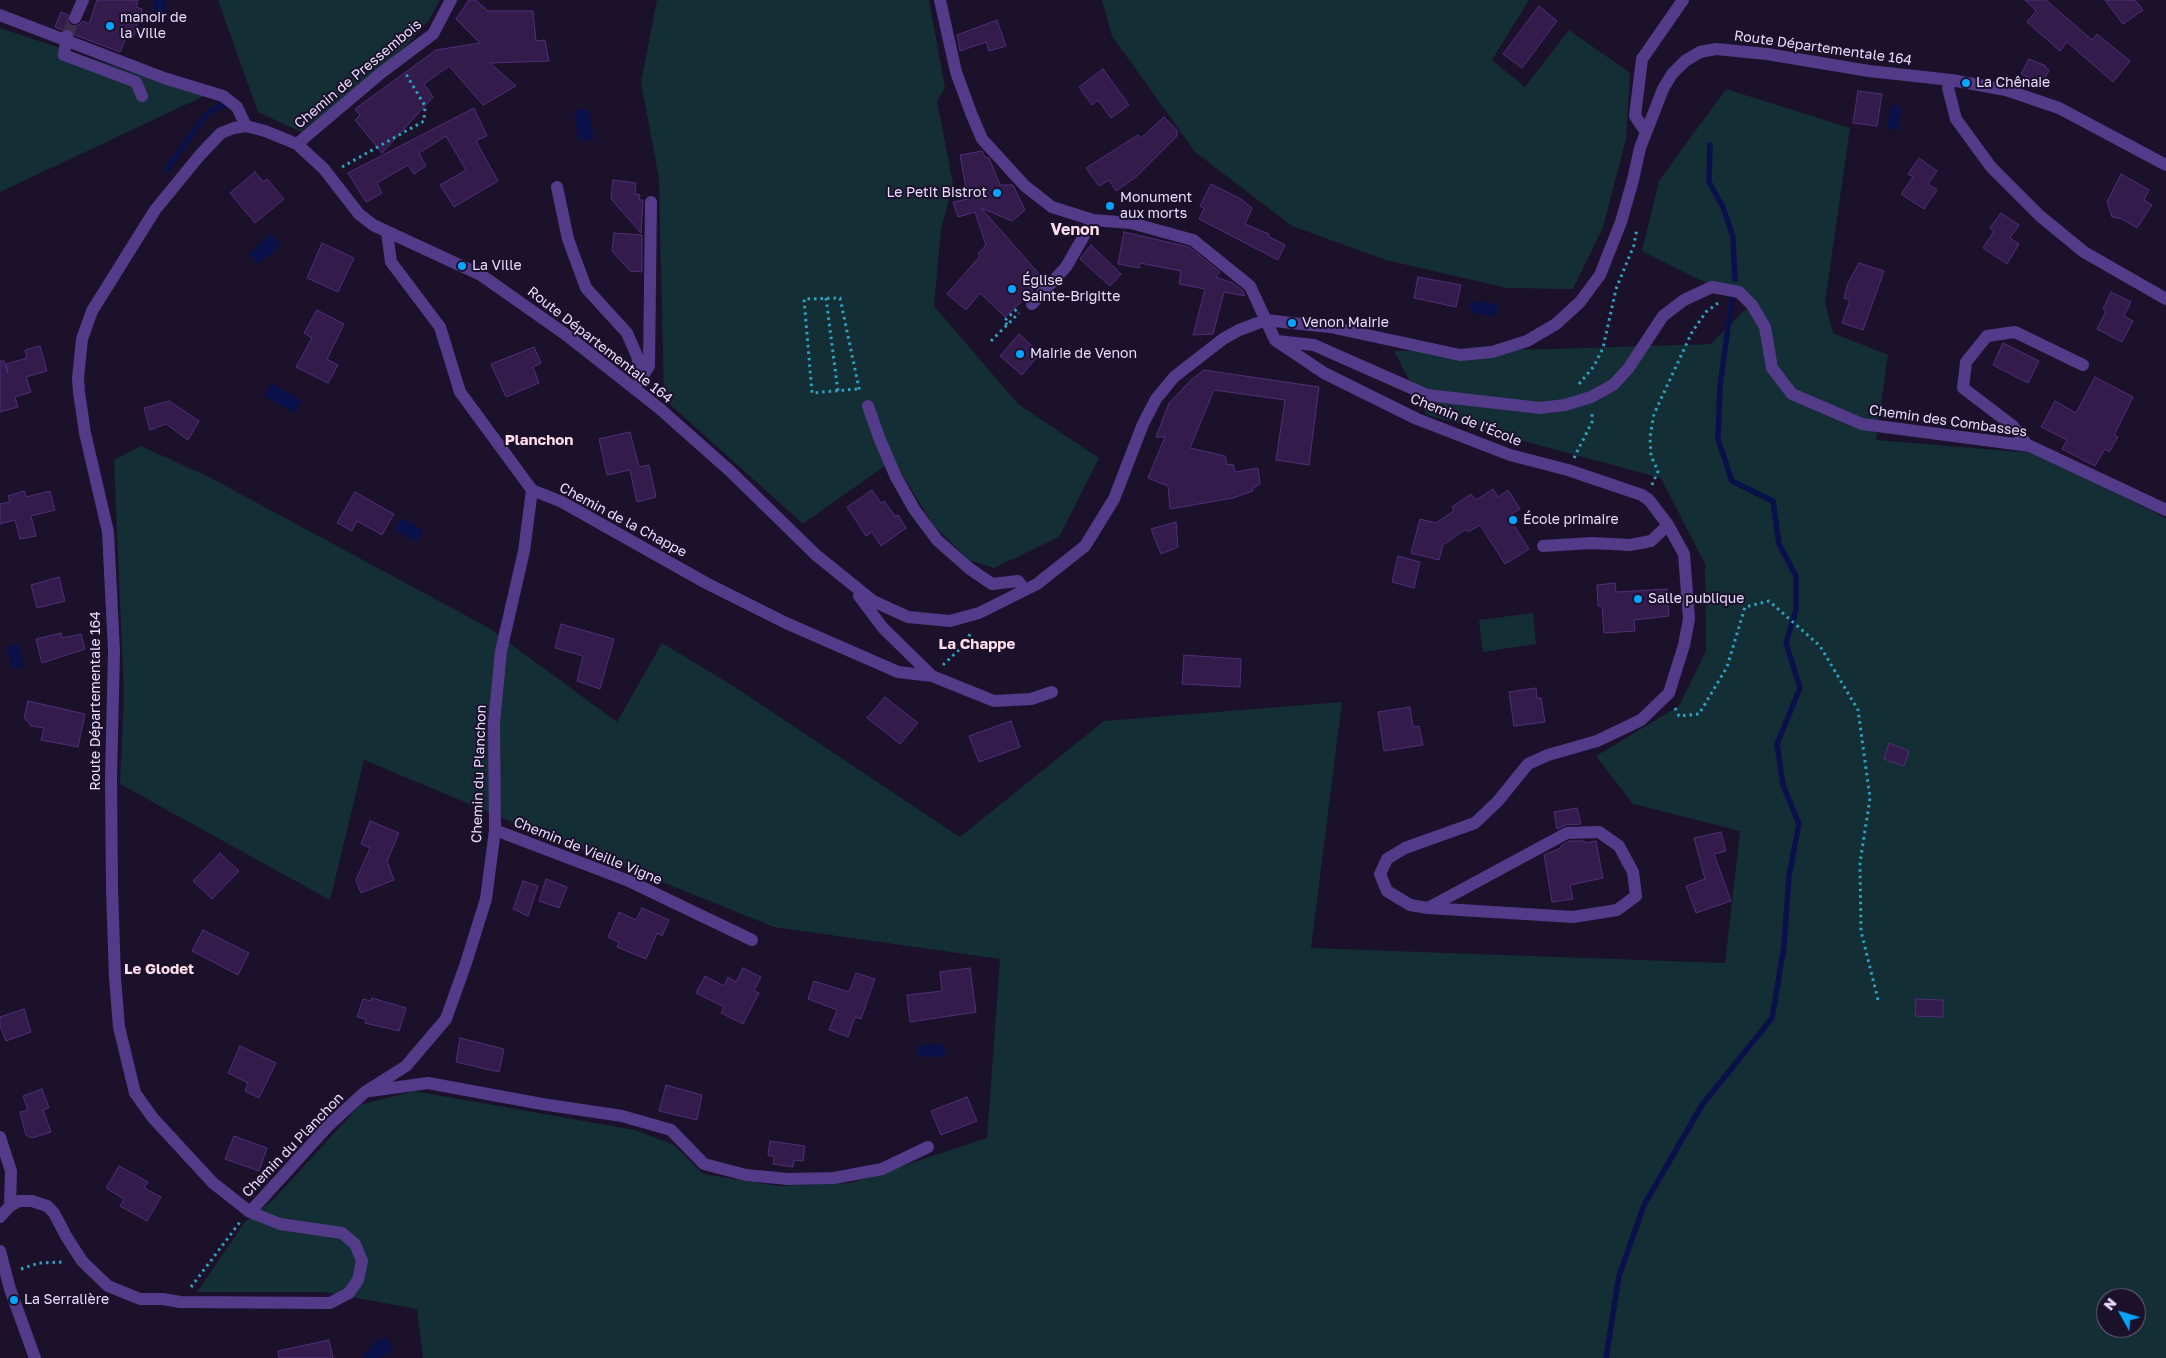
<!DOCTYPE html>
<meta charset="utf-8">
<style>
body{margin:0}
#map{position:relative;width:2166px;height:1358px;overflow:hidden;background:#1c112b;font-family:"Golos Text",sans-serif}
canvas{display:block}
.north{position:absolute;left:2096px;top:1288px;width:50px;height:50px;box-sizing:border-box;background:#1c112b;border:1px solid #6e6280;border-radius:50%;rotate:309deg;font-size:14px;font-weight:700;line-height:20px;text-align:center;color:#e8dbff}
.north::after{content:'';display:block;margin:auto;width:18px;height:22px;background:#07a5ff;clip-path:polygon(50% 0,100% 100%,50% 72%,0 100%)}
</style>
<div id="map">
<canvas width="2166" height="1358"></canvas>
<div class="north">N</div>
</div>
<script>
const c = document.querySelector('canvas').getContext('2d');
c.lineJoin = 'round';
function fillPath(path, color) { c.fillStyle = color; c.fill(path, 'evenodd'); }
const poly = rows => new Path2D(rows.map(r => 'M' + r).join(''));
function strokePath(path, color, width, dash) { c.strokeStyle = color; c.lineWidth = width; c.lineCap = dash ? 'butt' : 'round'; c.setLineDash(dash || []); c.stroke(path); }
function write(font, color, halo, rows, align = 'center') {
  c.font = font + ' "Golos Text",sans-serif'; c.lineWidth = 4; c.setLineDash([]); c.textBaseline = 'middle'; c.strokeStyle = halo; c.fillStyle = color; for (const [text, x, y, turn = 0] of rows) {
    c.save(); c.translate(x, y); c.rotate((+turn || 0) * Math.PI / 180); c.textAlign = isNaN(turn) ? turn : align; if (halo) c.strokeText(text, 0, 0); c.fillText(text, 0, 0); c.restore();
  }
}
fillPath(poly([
 [218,0,440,0,429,20,404,48,301,132,258,112],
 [657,0,929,0,945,88,937,101,953,184,941,229,934,306,1018,404,1099,458,1059,537,994,568,969,560,934,526,893,460,803,524,664,399,659,179,641,82],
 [1102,0,1529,0,1492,60,1525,87,1569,30,1630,73,1626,139,1603,227,1573,289,1507,288,1386,260,1292,226,1195,152,1112,36],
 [0,28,204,96,0,192],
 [1726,89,1850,128,1825,302,1833,333,1888,355,1876,440,2033,453,2166,518,2166,1358,423,1358,417,1309,324,1292,197,1292,245,1222,272,1201,360,1105,414,1091,635,1130,674,1145,703,1174,778,1186,851,1183,987,1138,1000,959,774,927,515,823,364,760,330,900,120,784,124,695,114,460,141,446,209,477,489,628,617,722,662,643,735,687,960,837,1104,721,1342,702,1311,948,1725,963,1740,831,1633,804,1596,756,1679,706,1706,651,1705,564,1661,478,1427,415,1394,351,1553,349,1711,344,1750,305,1642,251,1659,181],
 [2106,1298,2136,1298,2136,1328,2106,1328],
 [1533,613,1536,644,1483,652,1479,620]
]), '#132e35');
fillPath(poly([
 [154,0,165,0,167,19,162,22,158,20,154,10],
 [1893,105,1897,105,1901,110,1898,130,1887,128,1890,108],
 [580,108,589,111,594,139,579,141,574,113],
 [271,234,281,245,259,264,249,254],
 [1475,301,1498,304,1496,316,1473,313,1469,306],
 [271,383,302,401,295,413,264,396],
 [401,518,423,530,417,542,394,529],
 [18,644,24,667,13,669,7,647],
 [941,1044,946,1050,945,1054,942,1057,922,1057,918,1055,918,1047,921,1045],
 [387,1337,393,1351,379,1358,364,1358,363,1354,370,1350,373,1343]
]), '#0a114a');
strokePath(poly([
 [1710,145,1709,182,1723,207,1733,237,1735,279],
 [166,170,207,113,223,105],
 [1606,1358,1619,1276,1644,1205,1702,1105,1772,1018,1784,946,1789,876,1799,824,1783,785,1777,744,1800,688,1786,643,1796,610,1796,576,1779,544,1773,501,1732,481,1718,439,1720,386,1732,298]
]), '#0a114a', 5.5);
const building = poly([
 [97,0,138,0,136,7,142,9,133,38,127,35,120,52,75,35,69,28,62,30,55,27,61,12,68,15,68,22,72,26,79,25,83,21,89,24,97,0],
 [469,0,476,0,488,11,533,11,536,41,545,40,549,61,490,63,516,86,483,105,449,66,424,84,433,97,382,153,355,120,360,115,355,109,436,50,480,43,456,19,469,0],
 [2025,0,2046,0,2092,40,2097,34,2130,61,2113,82,2067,42,2060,51,2027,22,2036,11,2025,0],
 [2105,0,2135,0,2143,10,2123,24,2105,0],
 [1539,6,1557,21,1522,68,1503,54,1539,6],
 [997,20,1006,46,989,51,986,42,960,51,957,35,997,20],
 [2029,59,2046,66,2045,67,2049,70,2042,84,2021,74,2029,59],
 [1103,69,1129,105,1111,118,1098,100,1092,105,1079,87,1103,69],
 [1858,91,1882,94,1877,126,1853,123,1858,91],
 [474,108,487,136,477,140,477,143,498,181,454,207,440,185,466,170,446,136,419,153,426,166,414,174,408,165,377,183,382,193,366,202,348,173,474,108],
 [1164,117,1177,130,1177,136,1136,177,1116,191,1109,180,1099,186,1086,168,1138,135,1141,138,1164,117],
 [982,151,985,157,989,158,1000,185,1013,185,1025,210,1012,221,981,208,1041,276,1029,287,1033,291,1005,317,980,293,966,310,947,294,980,256,978,254,986,245,975,212,958,217,953,202,968,199,960,155,982,151],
 [1919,158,1937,171,1928,184,1937,190,1924,209,1901,194,1913,177,1908,174,1919,158],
 [255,172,263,182,267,179,284,199,255,223,230,193,255,172],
 [2121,174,2149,190,2144,200,2152,205,2137,228,2122,219,2112,217,2107,202,2121,174],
 [613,180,636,183,635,194,640,195,639,200,643,200,641,233,611,199,613,180],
 [1211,184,1241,199,1252,208,1245,224,1269,234,1268,236,1285,245,1278,260,1199,219,1204,208,1200,206,1211,184],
 [2001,213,2019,225,2010,238,2019,244,2007,264,1983,248,1994,231,1990,228,2001,213],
 [1124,232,1189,247,1220,272,1216,277,1233,283,1243,291,1245,296,1224,292,1213,334,1193,335,1205,289,1179,284,1181,271,1140,263,1139,268,1118,264,1124,232],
 [614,233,642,235,642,272,630,271,612,251,614,233],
 [322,243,354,258,338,292,307,278,322,243],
 [1091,245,1121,274,1110,286,1080,259,1091,245],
 [1859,263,1884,271,1863,330,1842,323,1850,300,1844,298,1848,283,1859,263],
 [1418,277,1461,285,1456,307,1414,298,1418,277],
 [2111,292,2131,302,2124,316,2133,321,2122,342,2097,329,2106,311,2103,309,2111,292],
 [317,310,344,324,327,359,338,365,328,383,296,367,312,338,304,333,317,310],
 [1019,334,1040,353,1022,375,1000,356,1019,334],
 [2003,343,2039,361,2028,383,1993,365,2003,343],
 [40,346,47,371,26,377,31,392,15,397,18,407,0,412,0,361,4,361,8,374,6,364,27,358,25,350,40,346],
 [534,347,541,363,533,367,539,383,506,397,491,364,534,347],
 [1204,370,1319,387,1309,465,1276,460,1285,400,1214,390,1190,448,1225,456,1227,465,1233,464,1235,472,1258,468,1260,484,1252,489,1253,491,1233,498,1170,509,1168,486,1148,478,1165,437,1156,437,1169,403,1191,380,1204,370],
 [2095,377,2133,397,2114,435,2118,437,2109,452,2105,449,2095,466,2062,449,2067,440,2041,427,2055,401,2076,413,2095,377],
 [169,401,199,421,188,440,166,424,150,430,144,408,169,401],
 [630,432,639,467,649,465,656,497,637,502,630,470,607,475,599,439,630,432],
 [1493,489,1498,497,1508,490,1520,509,1508,516,1529,549,1505,564,1480,525,1468,532,1466,529,1443,545,1439,560,1411,553,1420,519,1436,523,1454,511,1452,507,1471,494,1476,500,1493,489],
 [872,490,881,503,884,501,895,516,898,515,906,528,881,546,872,532,866,536,847,507,872,490],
 [24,491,26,497,50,491,55,510,31,516,36,536,20,539,15,520,0,524,0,504,10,502,8,496,24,491],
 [355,492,394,514,382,535,357,521,352,531,337,523,355,492],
 [1176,522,1178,547,1161,554,1151,529,1176,522],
 [1398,556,1420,562,1414,588,1392,582,1398,556],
 [59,577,65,601,37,608,31,585,59,577],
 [1615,583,1616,592,1667,589,1669,616,1634,620,1635,631,1604,633,1602,606,1598,606,1597,585,1615,583],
 [561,624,614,639,600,689,577,681,583,656,555,648,561,624],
 [61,633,62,638,81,634,85,649,42,663,36,639,61,633],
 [1184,655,1241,659,1240,687,1182,684,1184,655],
 [1536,688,1537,698,1541,698,1545,722,1514,726,1509,692,1536,688],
 [885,697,918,723,900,744,867,718,885,697],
 [28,701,85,714,78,747,41,740,44,728,31,726,24,717,28,701],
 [1410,707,1413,727,1419,726,1423,745,1384,751,1378,712,1410,707],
 [1011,721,1020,747,979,762,969,736,1011,721],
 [1889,743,1909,751,1904,766,1884,759,1889,743],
 [1577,808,1581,824,1566,825,1557,829,1554,812,1577,808],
 [370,821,399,833,387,861,394,880,361,893,356,880,370,848,361,844,370,821],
 [1721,832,1726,851,1714,854,1731,901,1696,913,1686,886,1705,879,1694,838,1721,832],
 [1569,841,1584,841,1585,843,1596,841,1603,878,1570,885,1573,899,1552,902,1544,855,1561,848,1561,846,1569,841],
 [220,853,239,871,212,899,193,881,220,853],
 [546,879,567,887,559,908,539,901,546,879],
 [523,881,538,886,528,916,513,909,523,881],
 [642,908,669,920,662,936,657,933,646,959,617,947,619,942,608,937,619,912,636,920,642,908],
 [203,930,249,953,238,975,192,951,203,930],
 [743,968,761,977,754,991,759,993,743,1024,721,1013,724,1007,696,993,705,976,724,986,728,977,736,982,743,968],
 [970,968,976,1012,910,1022,907,995,942,991,940,972,970,968],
 [856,973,875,979,861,1019,855,1017,848,1037,829,1030,837,1010,808,999,814,981,849,992,856,973],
 [372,998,406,1008,399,1031,365,1023,366,1019,357,1017,363,999,371,1001,372,998],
 [1916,999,1943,1000,1943,1017,1915,1016,1916,999],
 [24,1009,31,1032,6,1041,0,1026,0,1017,24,1009],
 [460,1038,504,1049,499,1072,456,1062,460,1038],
 [240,1046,276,1063,259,1098,245,1091,248,1083,228,1073,240,1046],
 [666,1085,702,1095,697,1120,659,1111,666,1085],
 [42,1089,49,1108,43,1110,51,1132,32,1138,26,1135,20,1112,28,1110,23,1096,42,1089],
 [967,1097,977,1121,941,1135,931,1111,967,1097],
 [234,1136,267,1148,259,1171,225,1159,234,1136],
 [770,1141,805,1146,803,1161,794,1160,793,1167,773,1164,774,1157,768,1155,770,1141],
 [119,1166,148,1182,144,1188,161,1197,147,1221,120,1206,124,1199,106,1188,119,1166],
 [329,1340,333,1358,279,1358,278,1351,329,1340]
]);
fillPath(building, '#331c4c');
strokePath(building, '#502e78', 1);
strokePath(poly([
 [67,36,75,18]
]), '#3b2f4b', 12, [12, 6]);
strokePath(poly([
 [342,167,424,121,425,106,406,74],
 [826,298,838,392],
 [1007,325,1004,321,1018,308],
 [991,341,1019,313],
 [1579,384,1594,366,1603,348,1616,289,1634,245,1637,228],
 [857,389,812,393,804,299,840,298,860,393],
 [1574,458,1592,422,1592,413],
 [1652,485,1658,471,1651,456,1650,437,1654,414,1692,332,1706,312,1718,303],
 [943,665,965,644,971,632],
 [1675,708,1679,716,1699,714,1727,667,1745,607,1769,601,1820,646,1858,710,1870,798,1860,863,1861,931,1878,1000],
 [21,1269,39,1263,64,1262],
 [191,1287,240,1222]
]), '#2fa2bf', 3, [2.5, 4]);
strokePath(poly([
 [940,0,956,72,971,113,982,139,1025,186,1052,207,1093,220,1131,223,1193,240,1250,286,1275,340,1324,373,1417,419,1510,455,1568,470,1642,495,1649,500,1668,525,1684,554,1689,619,1684,645,1669,693,1641,720,1597,741,1548,755,1528,764,1498,801,1475,823,1405,848,1387,859,1380,874,1387,891,1410,905,1428,908,1567,833,1599,832,1619,846,1633,872,1636,896,1617,910,1573,917,1428,908],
 [0,15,164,78,223,96,237,107,246,126],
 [75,18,83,0],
 [67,36,64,55,136,82,142,96],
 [1951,80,1948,88,1956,119,1991,167,2040,216,2084,252,2166,299],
 [1646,132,1635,116,1642,59,1683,0],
 [297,144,381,73,433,34,451,0],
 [557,187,568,239,586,288,627,333,637,356,642,379],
 [387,232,391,262,440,327,460,392,532,490,562,502,706,583,786,623,898,672,932,676],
 [1032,304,1066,267,1093,220],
 [1277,341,1314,345,1427,395,1540,408,1565,405,1591,397,1613,385,1628,369,1663,316,1684,300,1712,287,1739,292,1752,305,1765,327,1772,368,1792,394,1862,424,2030,446,2166,510],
 [640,381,649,366,651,202],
 [868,406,880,440,896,477,914,509,937,540,970,569,992,584,1018,581,1025,590],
 [2028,446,2013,426,1963,388,1966,362,1987,336,2015,332,2083,365],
 [1543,546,1592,543,1630,545,1651,541,1668,525],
 [859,596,883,628,932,676,994,701,1031,699,1052,692],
 [495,830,629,881,752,940],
 [370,1091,428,1083,542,1104,622,1116,671,1130,704,1164,746,1175,788,1179,834,1178,882,1169,928,1147],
 [0,1137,11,1171,10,1206],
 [250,1212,329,1125,365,1092,406,1066,446,1019,466,963,486,899,495,830,494,723,501,651,524,551,532,490],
 [0,1217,10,1206,19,1201,32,1201,47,1206,54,1213,66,1236,82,1261,108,1286,140,1299,163,1299,180,1302,330,1303,349,1293,358,1280,362,1261,355,1244,342,1233,280,1224,250,1212,213,1183,153,1118,135,1093,119,1027,115,978,112,888,111,777,114,651,108,532,85,433,79,392,78,378,82,339,92,311,155,210,200,155,221,133,234,128,246,126,265,131,297,144,324,169,359,214,373,225,481,275,565,334,659,408,730,471,816,555,873,601,908,617,950,621,979,613,1037,584,1085,546,1114,499,1143,424,1156,399,1174,377,1223,339,1239,330,1266,320,1292,323,1330,327,1460,355,1492,352,1527,341,1556,324,1580,302,1600,275,1621,222,1633,180,1640,148,1663,89,1672,74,1685,61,1700,52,1716,49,1767,54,1869,71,1951,80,2006,90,2059,108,2166,165],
 [0,1251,10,1289,35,1358]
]), '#533b8a', 12);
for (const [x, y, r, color] of [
 [110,26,5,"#07a5ff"],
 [1966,83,5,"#07a5ff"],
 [997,193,5,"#07a5ff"],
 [1110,206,5,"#07a5ff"],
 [462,266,5,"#07a5ff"],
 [1012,289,5,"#07a5ff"],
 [1292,323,5,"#07a5ff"],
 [1020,354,5,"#07a5ff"],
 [1513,520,5,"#07a5ff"],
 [1638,599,5,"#07a5ff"],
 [14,1300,5,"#07a5ff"]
]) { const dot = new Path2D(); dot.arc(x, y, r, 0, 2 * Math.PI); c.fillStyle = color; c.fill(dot); strokePath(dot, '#1c112b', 2); }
write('14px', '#e8dbff', '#1c112b', [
 ["manoir de",120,18],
 ["la Ville",120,34],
 ["La Chênaie",1976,83],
 ["Le Petit Bistrot",987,193,"right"],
 ["Monument",1120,198],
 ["aux morts",1120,214],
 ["La Ville",472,266],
 ["Église",1022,281],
 ["Sainte-Brigitte",1022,297],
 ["Venon Mairie",1302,323],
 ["Mairie de Venon",1030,354],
 ["École primaire",1523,520],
 ["Salle publique",1648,599],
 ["La Serralière",24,1300]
], 'left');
write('14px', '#e8dbff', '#1c112b', [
 ["Route Départementale 164",1823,48,8],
 ["Chemin de Pressembois",358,74,-40],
 ["Route Départementale 164",600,345,38],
 ["Chemin de l'École",1466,420,22],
 ["Chemin des Combasses",1948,421,8],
 ["Chemin de la Chappe",623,520,28],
 ["Route Départementale 164",96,701,-90],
 ["Chemin du Planchon",479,774,-88],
 ["Chemin de Vieille Vigne",588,851,22],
 ["Chemin du Planchon",293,1145,-46]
]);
write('bold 15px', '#ffddea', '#1c112b', [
 ["Planchon",539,440],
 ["La Chappe",977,644],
 ["Le Glodet",159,969]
]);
write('bold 16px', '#ffddea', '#1c112b', [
 ["Venon",1075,230]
]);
</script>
